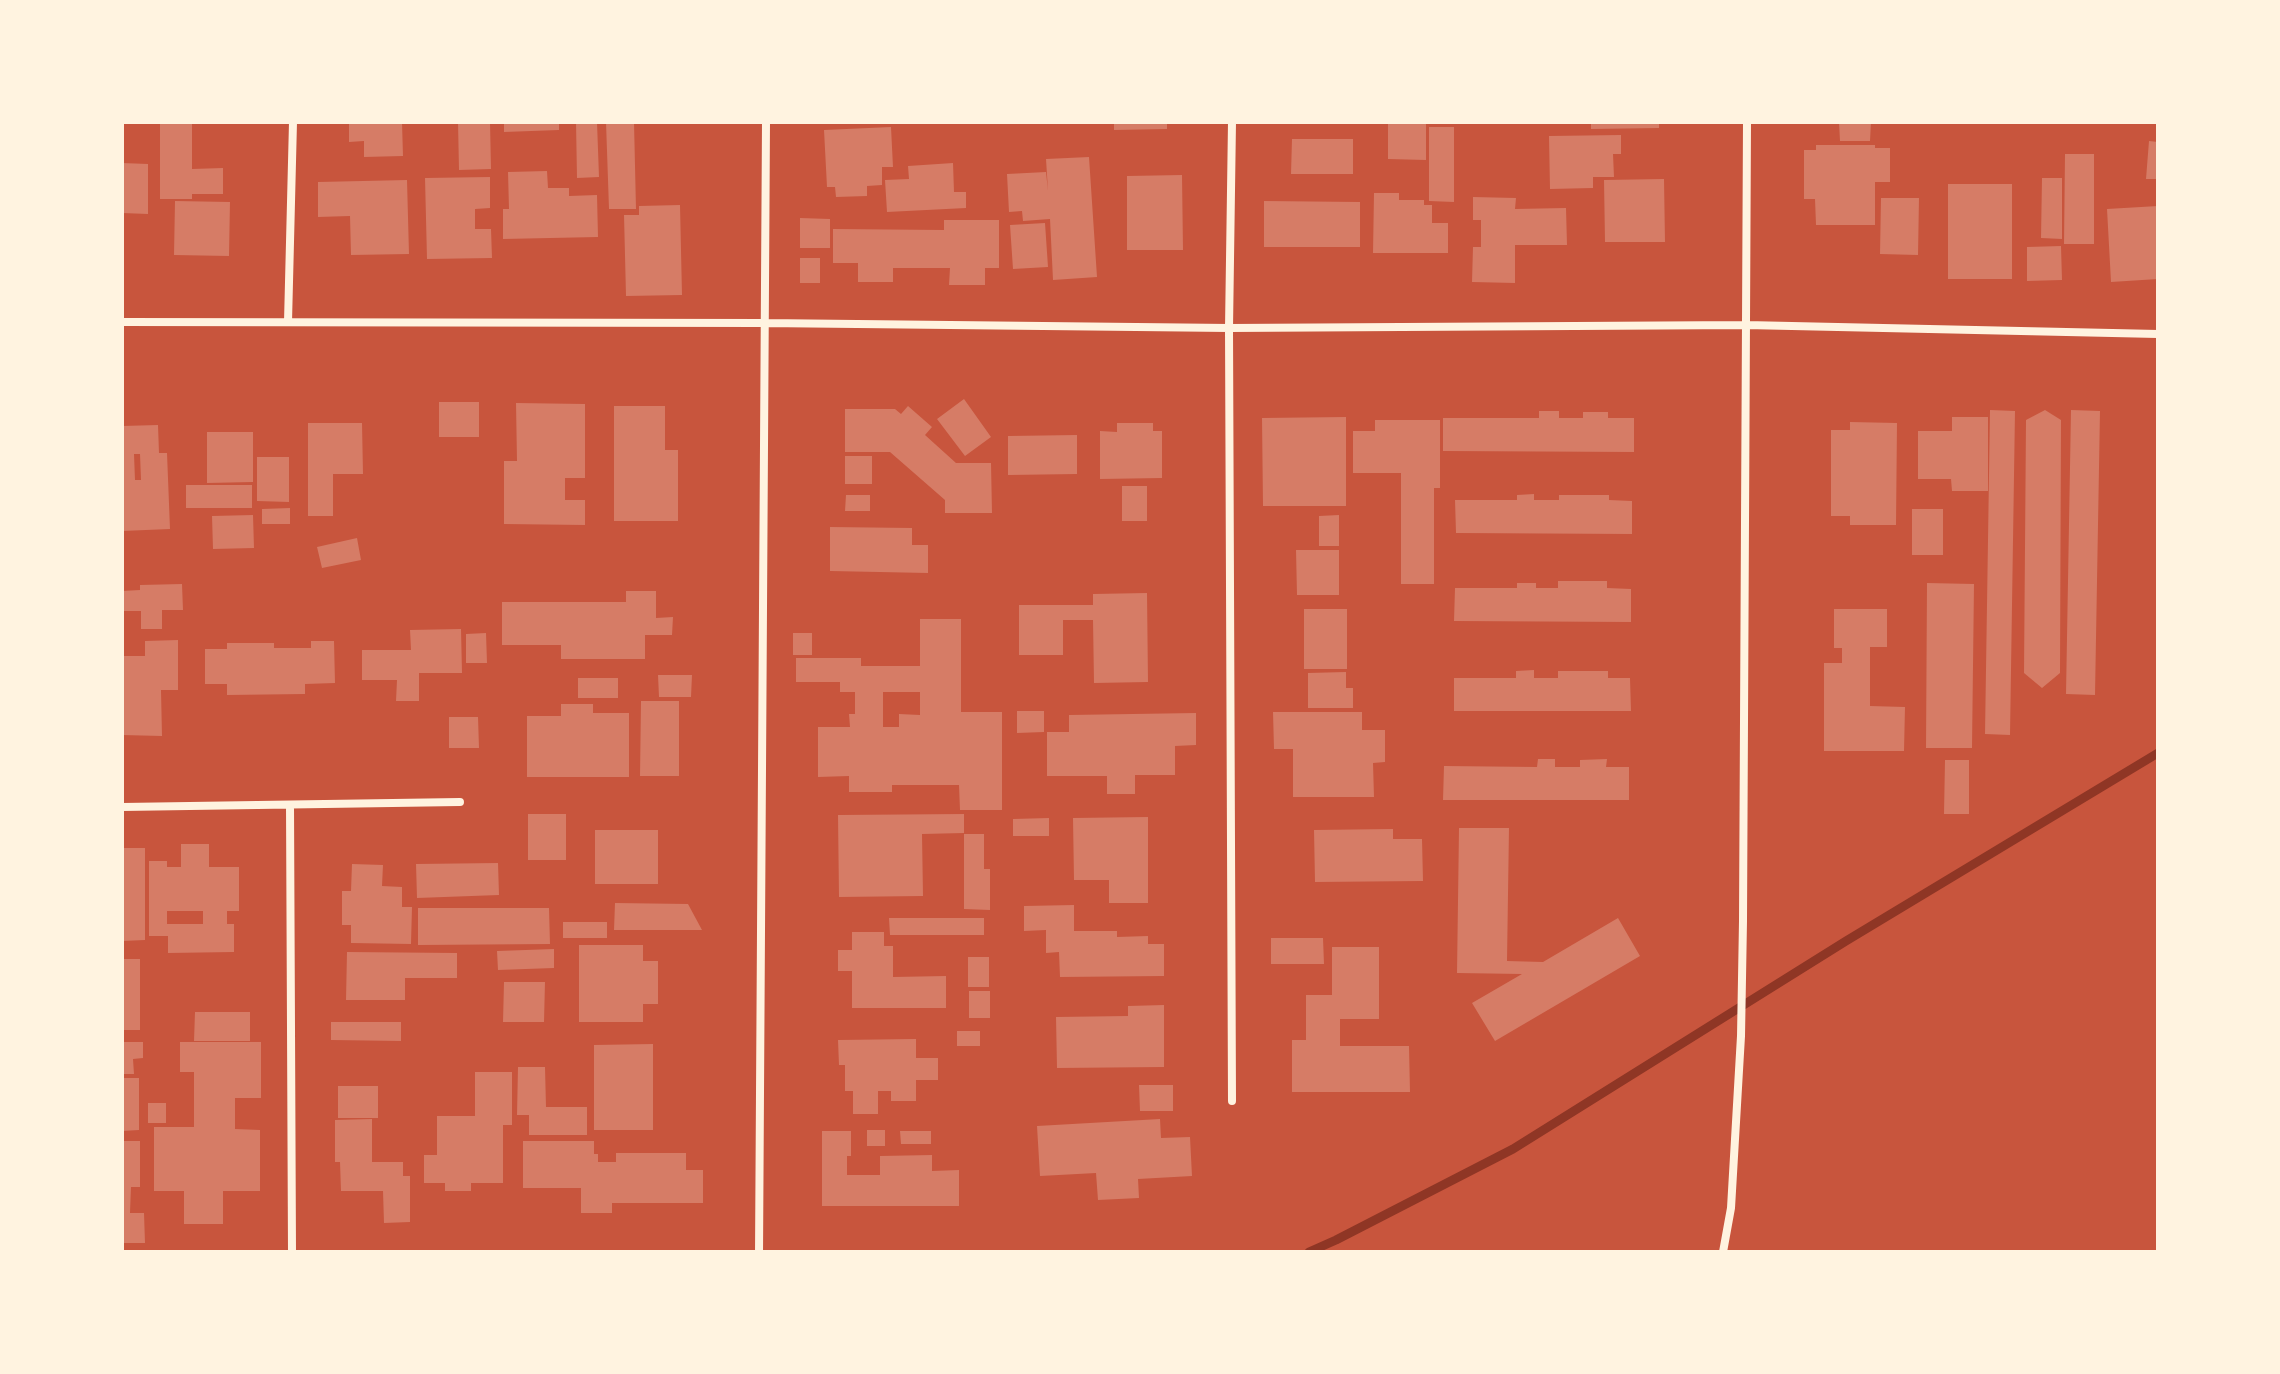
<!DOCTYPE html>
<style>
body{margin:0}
#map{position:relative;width:2280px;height:1374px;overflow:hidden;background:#c8553d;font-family:"PT Sans Narrow",sans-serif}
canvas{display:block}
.frame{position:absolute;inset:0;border:124px solid #fff3e0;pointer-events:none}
</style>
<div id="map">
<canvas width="2280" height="1374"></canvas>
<div class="frame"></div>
</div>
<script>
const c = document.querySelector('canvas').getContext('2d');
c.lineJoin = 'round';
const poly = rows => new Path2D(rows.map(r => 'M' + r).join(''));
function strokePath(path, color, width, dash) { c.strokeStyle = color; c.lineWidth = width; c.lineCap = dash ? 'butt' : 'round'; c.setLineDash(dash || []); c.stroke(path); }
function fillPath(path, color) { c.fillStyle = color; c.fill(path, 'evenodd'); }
strokePath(poly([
 [1309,1252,1336,1240,1513,1149,1846,941,2158,753]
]), '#8f3625', 9);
fillPath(poly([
 [160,122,192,122,192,169,223,168,223,194,192,194,192,199,160,199],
 [349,122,402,122,403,156,364,157,364,141,349,142],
 [458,122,490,122,491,169,459,170],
 [504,122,559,122,559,130,504,132],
 [576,122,597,122,599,177,577,178],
 [606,122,634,122,636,209,609,209],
 [1114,122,1167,122,1167,129,1114,130],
 [1388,122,1426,122,1426,160,1388,159],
 [1591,122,1659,122,1659,128,1591,129],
 [1839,122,1871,122,1870,141,1840,141],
 [891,127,893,167,882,167,882,185,867,186,867,196,836,197,835,187,827,187,824,130],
 [1429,127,1454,127,1454,202,1429,201],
 [1621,135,1621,154,1613,154,1614,177,1593,177,1593,188,1550,189,1549,136],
 [1292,139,1353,139,1353,174,1291,174],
 [2149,141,2158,142,2158,179,2146,179],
 [1816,145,1875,145,1875,148,1890,148,1890,182,1875,182,1875,225,1816,225,1815,199,1804,199,1804,150,1816,150],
 [2065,154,2094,154,2094,244,2064,244],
 [1089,157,1097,277,1053,280,1050,219,1023,221,1022,211,1009,212,1007,174,1046,172,1048,191,1046,159],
 [122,163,148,164,148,214,122,213],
 [953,163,954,192,966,192,966,208,887,212,885,180,909,179,908,166],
 [547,171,548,188,569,188,569,196,597,195,598,237,503,239,503,209,509,209,508,172],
 [1182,175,1183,250,1127,250,1127,176],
 [490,177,490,208,475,209,475,229,491,229,492,258,427,259,425,178],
 [2042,178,2062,178,2062,239,2041,238],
 [1664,179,1665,242,1605,242,1604,180],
 [407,180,409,254,351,255,350,216,318,217,318,182],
 [1948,184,2012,184,2012,279,1948,279],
 [1374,193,1399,193,1399,200,1424,200,1424,205,1432,205,1432,223,1448,223,1448,253,1373,253],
 [1473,197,1516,198,1515,209,1566,208,1567,245,1515,245,1515,283,1472,282,1473,247,1481,247,1481,220,1473,220],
 [1881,198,1919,198,1918,255,1880,254],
 [175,201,230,202,229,256,174,255],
 [1264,201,1360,202,1360,247,1264,247],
 [680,205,682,295,626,296,624,215,639,215,639,206],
 [2158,206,2158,279,2111,282,2107,209],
 [800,218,830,219,830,248,800,248],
 [944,220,999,220,999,268,985,268,985,285,949,285,950,268,893,268,893,282,858,282,858,263,833,263,833,229,944,230],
 [1045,223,1048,267,1013,269,1010,225],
 [2061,246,2062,280,2027,281,2027,247],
 [800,258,820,258,820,283,800,283],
 [964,399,991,437,965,456,937,419],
 [439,402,479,402,479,437,439,437],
 [516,403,585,404,585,478,565,478,565,500,585,500,585,525,504,524,504,461,517,461],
 [614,406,665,406,665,450,678,450,678,521,614,521],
 [908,406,932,427,925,435,956,463,991,463,992,513,945,513,945,500,890,452,845,452,845,409,895,409,901,414],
 [1990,410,2015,411,2010,735,1985,734],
 [2045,410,2061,420,2060,673,2042,688,2024,673,2026,420],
 [2071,410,2100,411,2095,695,2066,694],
 [1539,411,1559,411,1559,418,1583,418,1583,412,1608,412,1608,418,1634,418,1634,452,1443,451,1443,418,1539,418],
 [1346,417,1346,506,1263,506,1262,418],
 [1952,417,1988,417,1988,491,1952,491,1951,479,1918,479,1918,431,1952,431],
 [1375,420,1440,420,1440,488,1434,488,1434,584,1401,584,1401,473,1353,473,1353,431,1375,431],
 [1850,422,1897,423,1896,525,1850,525,1850,516,1831,516,1831,430,1850,430],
 [308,423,362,423,363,474,333,474,333,516,308,516],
 [1117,423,1153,423,1153,431,1162,431,1162,478,1100,479,1100,431,1117,432],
 [158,425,159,453,167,453,170,529,122,531,122,426],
 [134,454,140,454,141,480,135,480],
 [207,432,253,432,253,482,207,483],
 [1077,435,1077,474,1008,475,1008,436],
 [845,456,872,456,872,484,845,484],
 [257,457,289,457,289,502,257,501],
 [186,485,252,485,252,508,186,508],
 [1122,486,1147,486,1147,521,1122,521],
 [1534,494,1534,500,1559,500,1559,495,1609,495,1609,500,1632,501,1632,534,1456,533,1455,500,1517,500,1517,495],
 [846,495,870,495,870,511,845,511],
 [290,508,290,524,262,524,262,509],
 [1912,509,1943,509,1943,555,1912,555],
 [253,515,254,548,213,549,212,516],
 [1339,515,1339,546,1319,546,1319,516],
 [830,527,912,528,912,545,928,545,928,573,830,571],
 [357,538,361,560,322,568,317,547],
 [1296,550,1339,550,1339,595,1297,595],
 [1558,581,1607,581,1607,588,1631,589,1631,622,1454,621,1455,588,1517,588,1517,583,1536,583,1536,588,1558,588],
 [1927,583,1974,584,1972,748,1926,748],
 [182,584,183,610,162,610,162,629,141,629,141,611,122,611,122,591,140,590,140,585],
 [626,591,656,591,656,618,673,617,672,635,645,635,645,659,561,659,561,645,502,645,502,602,626,602],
 [1147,593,1148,682,1094,683,1093,620,1063,620,1063,655,1019,655,1019,605,1093,605,1093,594],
 [1304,609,1347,609,1347,669,1304,669],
 [1834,609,1887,609,1887,647,1870,647,1870,706,1905,707,1904,751,1824,751,1824,663,1842,663,1842,648,1834,648],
 [920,619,961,619,961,712,1002,712,1002,810,960,810,959,785,892,785,892,792,849,792,849,776,818,777,818,727,850,727,849,714,855,714,855,692,840,692,840,682,796,682,796,658,861,658,861,666,920,666],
 [883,692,920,692,920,715,899,714,899,727,883,727],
 [461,629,462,673,419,673,419,701,396,701,397,680,362,680,362,650,411,650,410,630],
 [486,633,487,663,466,663,466,634],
 [793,633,812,633,812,655,793,655],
 [178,640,178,690,161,690,162,736,122,735,122,656,145,656,145,641],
 [311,641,334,641,335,683,305,684,305,694,227,695,227,684,205,684,205,649,227,649,227,643,274,643,274,648,311,648],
 [1534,670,1534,678,1558,678,1558,671,1608,671,1608,678,1630,678,1631,711,1454,711,1454,678,1516,678,1516,671],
 [1346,672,1346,688,1353,688,1353,708,1308,708,1308,673],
 [658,675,692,675,691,697,659,697],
 [578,678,618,678,618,698,578,698],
 [641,701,679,701,679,776,640,776],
 [561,704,593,704,593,713,629,713,629,777,527,777,527,716,561,716],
 [1017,711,1044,711,1044,732,1017,733],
 [1273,712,1362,712,1362,730,1385,730,1385,762,1373,763,1374,797,1293,797,1293,749,1274,749],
 [1196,713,1196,745,1175,746,1175,775,1135,775,1135,794,1107,794,1107,776,1047,776,1047,732,1069,732,1069,715],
 [449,717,478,717,479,748,449,748],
 [1538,759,1555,759,1555,767,1580,767,1580,760,1607,759,1606,767,1629,767,1629,800,1443,800,1444,766,1537,767],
 [1945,760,1969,760,1969,814,1944,814],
 [528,814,566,814,566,860,528,860],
 [964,814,964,833,922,834,923,896,839,897,838,815],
 [1148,817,1148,903,1109,903,1109,880,1074,880,1073,818],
 [1049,818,1049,836,1013,836,1013,819],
 [1459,828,1509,828,1507,961,1543,962,1618,918,1640,956,1495,1041,1472,1003,1522,974,1457,973],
 [1393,829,1393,839,1422,839,1423,881,1315,882,1314,830],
 [595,830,658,830,658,884,595,884],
 [964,834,984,834,984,869,990,869,990,910,964,909],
 [181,844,209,844,209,867,239,867,239,911,227,911,227,924,234,924,234,952,168,953,168,936,149,936,149,861,167,861,167,867,181,867],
 [167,911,203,911,203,924,167,924],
 [122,848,145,848,145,940,122,941],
 [498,863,499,895,417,898,416,864],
 [352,864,383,865,382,886,402,887,402,907,412,907,411,944,351,943,351,925,342,925,342,891,351,891],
 [615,903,688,904,702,930,614,930],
 [1074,905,1074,931,1117,931,1117,937,1148,936,1148,944,1164,944,1164,976,1060,977,1059,952,1046,953,1046,930,1024,931,1024,906],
 [418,908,549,908,550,944,418,945],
 [889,918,984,918,984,935,890,935],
 [563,922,607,922,607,938,563,938],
 [852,932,884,932,884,946,893,946,893,977,946,976,946,1008,852,1008,852,971,838,971,838,950,852,950],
 [1271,938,1323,938,1324,964,1271,964],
 [579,945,643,945,643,961,658,961,658,1004,643,1004,643,1022,579,1022],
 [1332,947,1379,947,1379,1019,1340,1019,1340,1046,1409,1046,1410,1092,1292,1092,1292,1040,1306,1040,1306,995,1332,995],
 [554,949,554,968,498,970,497,951],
 [347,952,457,953,457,978,405,978,405,1000,346,1000],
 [968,957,989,957,989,987,968,987],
 [122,959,140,959,140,1030,122,1030],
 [504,982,545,982,544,1022,503,1022],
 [969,991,990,991,990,1018,969,1018],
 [1164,1005,1164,1067,1057,1068,1056,1017,1128,1016,1128,1006],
 [195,1012,250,1012,250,1041,194,1041],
 [331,1022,401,1022,401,1041,331,1040],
 [957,1031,980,1031,980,1046,957,1046],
 [916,1039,916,1058,938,1058,938,1080,916,1080,916,1101,891,1101,891,1091,878,1091,878,1114,853,1114,853,1091,845,1091,845,1065,839,1065,838,1040],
 [122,1042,143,1042,143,1058,133,1059,134,1074,122,1074],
 [180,1042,261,1042,261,1098,235,1098,235,1129,260,1130,260,1191,223,1191,223,1224,184,1224,184,1191,154,1191,154,1127,194,1127,194,1072,180,1072],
 [653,1044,653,1130,594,1130,594,1045],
 [518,1067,545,1067,546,1107,587,1107,587,1135,529,1135,529,1115,517,1115],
 [475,1072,512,1072,512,1125,503,1125,503,1183,471,1183,471,1191,445,1191,445,1183,424,1183,424,1155,437,1155,437,1116,475,1116],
 [122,1078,139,1078,139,1130,122,1131],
 [1139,1085,1173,1085,1173,1111,1140,1111],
 [338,1086,378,1086,378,1118,338,1118],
 [148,1103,166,1103,166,1123,148,1123],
 [372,1119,372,1162,403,1162,403,1176,410,1176,410,1222,384,1223,383,1191,341,1191,340,1162,335,1162,335,1120],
 [1160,1119,1161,1138,1190,1137,1192,1176,1138,1179,1139,1198,1098,1200,1096,1173,1040,1176,1037,1126],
 [867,1130,885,1130,885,1146,867,1146],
 [822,1131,851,1131,851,1156,847,1156,847,1175,880,1175,880,1156,932,1155,932,1171,959,1170,959,1206,822,1206],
 [900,1131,931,1131,931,1144,901,1144],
 [122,1141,140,1141,140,1187,131,1187,130,1213,144,1213,145,1243,122,1243],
 [523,1141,594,1141,594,1154,598,1154,598,1162,616,1162,616,1153,686,1153,686,1170,703,1170,703,1203,612,1203,612,1213,581,1213,581,1188,523,1188]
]), '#d67c66');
strokePath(poly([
 [1232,122,1229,328,1232,1101],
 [122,322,764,323,1229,328,1746,325,2158,334],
 [288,322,293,122],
 [290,805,292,1252],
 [122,807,460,802],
 [759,1252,766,122],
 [1723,1252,1731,1208,1741,1036,1743,921,1747,122]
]), '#fff3e0', 8);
</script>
